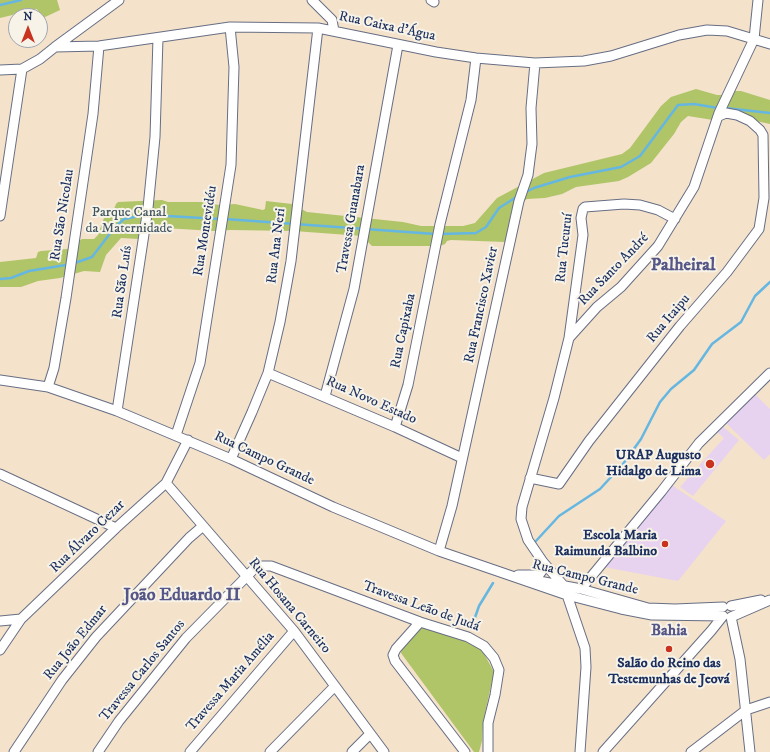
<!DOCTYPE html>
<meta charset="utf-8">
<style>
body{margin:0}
#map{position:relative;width:770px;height:752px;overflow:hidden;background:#f4e2cb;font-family:"IM FELL DW Pica",serif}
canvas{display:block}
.north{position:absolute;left:8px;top:8px;width:40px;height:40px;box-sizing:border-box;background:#f7f3e8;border:1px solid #9fa5b1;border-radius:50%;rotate:0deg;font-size:11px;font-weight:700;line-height:16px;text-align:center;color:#1b2f5e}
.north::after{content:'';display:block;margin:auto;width:14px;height:18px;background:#c8321e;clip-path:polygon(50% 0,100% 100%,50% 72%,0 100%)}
</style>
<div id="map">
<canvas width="770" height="752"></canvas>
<div class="north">N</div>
</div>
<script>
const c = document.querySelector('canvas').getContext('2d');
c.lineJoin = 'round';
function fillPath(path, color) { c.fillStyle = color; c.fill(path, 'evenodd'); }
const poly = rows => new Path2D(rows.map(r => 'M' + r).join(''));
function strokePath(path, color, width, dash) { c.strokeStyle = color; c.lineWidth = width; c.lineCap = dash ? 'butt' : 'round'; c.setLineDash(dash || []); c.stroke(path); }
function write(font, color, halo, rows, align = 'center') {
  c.font = font + ' "IM FELL DW Pica",serif'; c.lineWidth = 4; c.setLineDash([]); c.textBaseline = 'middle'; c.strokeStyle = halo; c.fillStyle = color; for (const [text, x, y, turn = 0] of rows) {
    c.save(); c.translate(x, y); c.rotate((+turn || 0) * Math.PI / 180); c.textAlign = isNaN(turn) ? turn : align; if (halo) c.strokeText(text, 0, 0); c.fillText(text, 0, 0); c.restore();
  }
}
fillPath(poly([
 [755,394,770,409,770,454,764,460,726,423],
 [723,427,739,440,693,496,680,487,724,438,717,432],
 [670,484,726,521,678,581,604,567]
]), '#e7d2ef');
fillPath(poly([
 [0,0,57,0,60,10,43,18,41,18,37,9,0,18],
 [696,89,717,95,727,95,735,91,741,91,770,100,770,124,742,118,731,117,713,120,688,116,681,122,674,134,651,163,628,177,619,181,576,187,562,194,545,198,527,199,512,209,505,242,451,240,447,241,445,244,440,246,372,246,362,236,294,231,230,230,214,231,148,227,139,239,121,238,106,255,100,272,84,271,60,278,38,281,21,287,0,287,0,262,36,258,38,252,41,251,67,249,82,239,94,239,98,235,104,218,112,214,116,204,118,202,162,200,168,202,203,202,219,205,235,204,263,210,265,209,266,201,292,204,307,212,403,222,421,226,463,226,475,223,497,198,544,173,622,154,630,148,661,106,671,97],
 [420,628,428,628,469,643,482,650,494,672,483,722,482,741,479,752,474,752,401,653,402,648]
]), '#b0c468');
strokePath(poly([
 [0,5,21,0],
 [725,108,770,113],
 [524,193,534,188,570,177,621,167,640,156,678,105,694,104,718,108],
 [149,215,220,219],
 [225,219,435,234],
 [440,234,476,233,486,227,499,208,518,196],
 [0,279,11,278,29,271,72,264,92,257,115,227,124,219,144,215],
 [535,542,559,516,600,489,623,464,641,439,660,402,671,389,694,370,712,344,741,322,755,296,770,282],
 [472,626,479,606,493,583]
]), '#65b7e1', 2.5);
const minor = poly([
 [312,0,332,20,334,31],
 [431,0,434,2],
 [55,47,119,0],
 [0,70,22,69,40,59,55,47,99,46,230,27,318,28,436,52,476,58,535,63,584,61,611,56,679,35,707,30,727,31,770,44],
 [0,216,22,69],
 [569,338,597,307,621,287,658,246,694,187,719,113,754,39,758,0],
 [268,373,395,427,462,458],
 [0,380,48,387,117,411,231,459,333,507,439,551,567,595,621,609,652,615,723,616],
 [48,387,54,368,66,298,93,114,99,46],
 [325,396,354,289,398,45],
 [117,411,148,208,155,137,158,38],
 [395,427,408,385,440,224,471,100,476,58],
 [176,435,200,363,231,165,234,67,230,27],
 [231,459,252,412,268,373,280,322,291,261,318,28],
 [0,474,116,528],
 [530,478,559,484,589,441,680,326,727,272,759,229,764,198,763,135,760,130,750,121,737,115,726,113,719,116],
 [166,483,294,631,384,752],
 [439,551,452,506,519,201,528,175,532,144,531,108,535,63],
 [518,575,539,575,544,568,543,562],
 [539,581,581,589,648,608,675,609,723,607],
 [581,589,661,492,699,443,770,373],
 [731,606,761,600],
 [0,621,21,619],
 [420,622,396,649,393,655,395,661,465,752],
 [0,650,21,619,116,528,166,483,188,440],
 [14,752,62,680,96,637,189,538,203,526],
 [98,752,119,721,186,638,254,569,262,566,271,566,420,622,468,637,484,646,494,658,499,670,495,695,488,723,488,752],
 [190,752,294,631],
 [270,752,334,687],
 [352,752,370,734],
 [580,752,586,667,585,648,564,586,543,562,528,540,521,519,522,507,554,398,569,338,583,235,581,218,583,209,585,207,624,204,640,205,658,210,675,219],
 [603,752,711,631,723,616],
 [691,752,746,710,770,702],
 [750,752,740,659,731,617,770,600]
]);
strokePath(minor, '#676e84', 11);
strokePath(minor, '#fff', 9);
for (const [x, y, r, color] of [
 [710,464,5,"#c8321e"],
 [665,544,4,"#c8321e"],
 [669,649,4,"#c8321e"]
]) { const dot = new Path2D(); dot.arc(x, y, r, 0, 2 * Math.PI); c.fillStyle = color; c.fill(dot); strokePath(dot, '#f7f3e8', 1.5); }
write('14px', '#1b2f5e', '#f7f3e8', [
 ["Rua Caixa d'Água",387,27,12],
 ["Rua São Nicolau",63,215,-81],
 ["Travessa Guanabara",352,219,-80],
 ["Rua Montevidéu",206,231,-81],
 ["Rua Ana Neri",277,246,-83],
 ["Rua Tucuruí",565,248,-84],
 ["Rua Santo André",614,270,-46],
 ["Rua São Luís",123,282,-82],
 ["Rua Francisco Xavier",482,305,-78],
 ["Rua Itaipu",669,319,-50],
 ["Rua Capixaba",404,331,-78],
 ["Rua Novo Estado",371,401,24],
 ["Rua Campo Grande",264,459,25],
 ["Rua Álvaro Cezar",88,537,-44],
 ["Rua Campo Grande",585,578,14],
 ["Rua Hosana Carneiro",289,606,50],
 ["Travessa Leão de Judá",421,607,20],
 ["Rua João Edmar",76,643,-51],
 ["Travessa Carlos Santos",143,671,-51],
 ["Travessa Maria Amélia",231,682,-49]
]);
write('14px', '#405460', '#f7f3e8', [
 ["Parque Canal",129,213],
 ["da Maternidade",129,229]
]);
write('bold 14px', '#1b2f5e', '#f7f3e8', [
 ["URAP Augusto",701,456],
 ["Hidalgo de Lima",701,472],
 ["Escola Maria",657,536],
 ["Raimunda Balbino",657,552],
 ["Salão do Reino das",669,664,"center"],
 ["Testemunhas de Jeová",669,680,"center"]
], 'right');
write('bold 16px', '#555687', '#f7f3e8', [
 ["Bahia",669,632]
]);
write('bold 18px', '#555687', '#f7f3e8', [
 ["Palheiral",683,266],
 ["João Eduardo II",182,596]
]);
</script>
